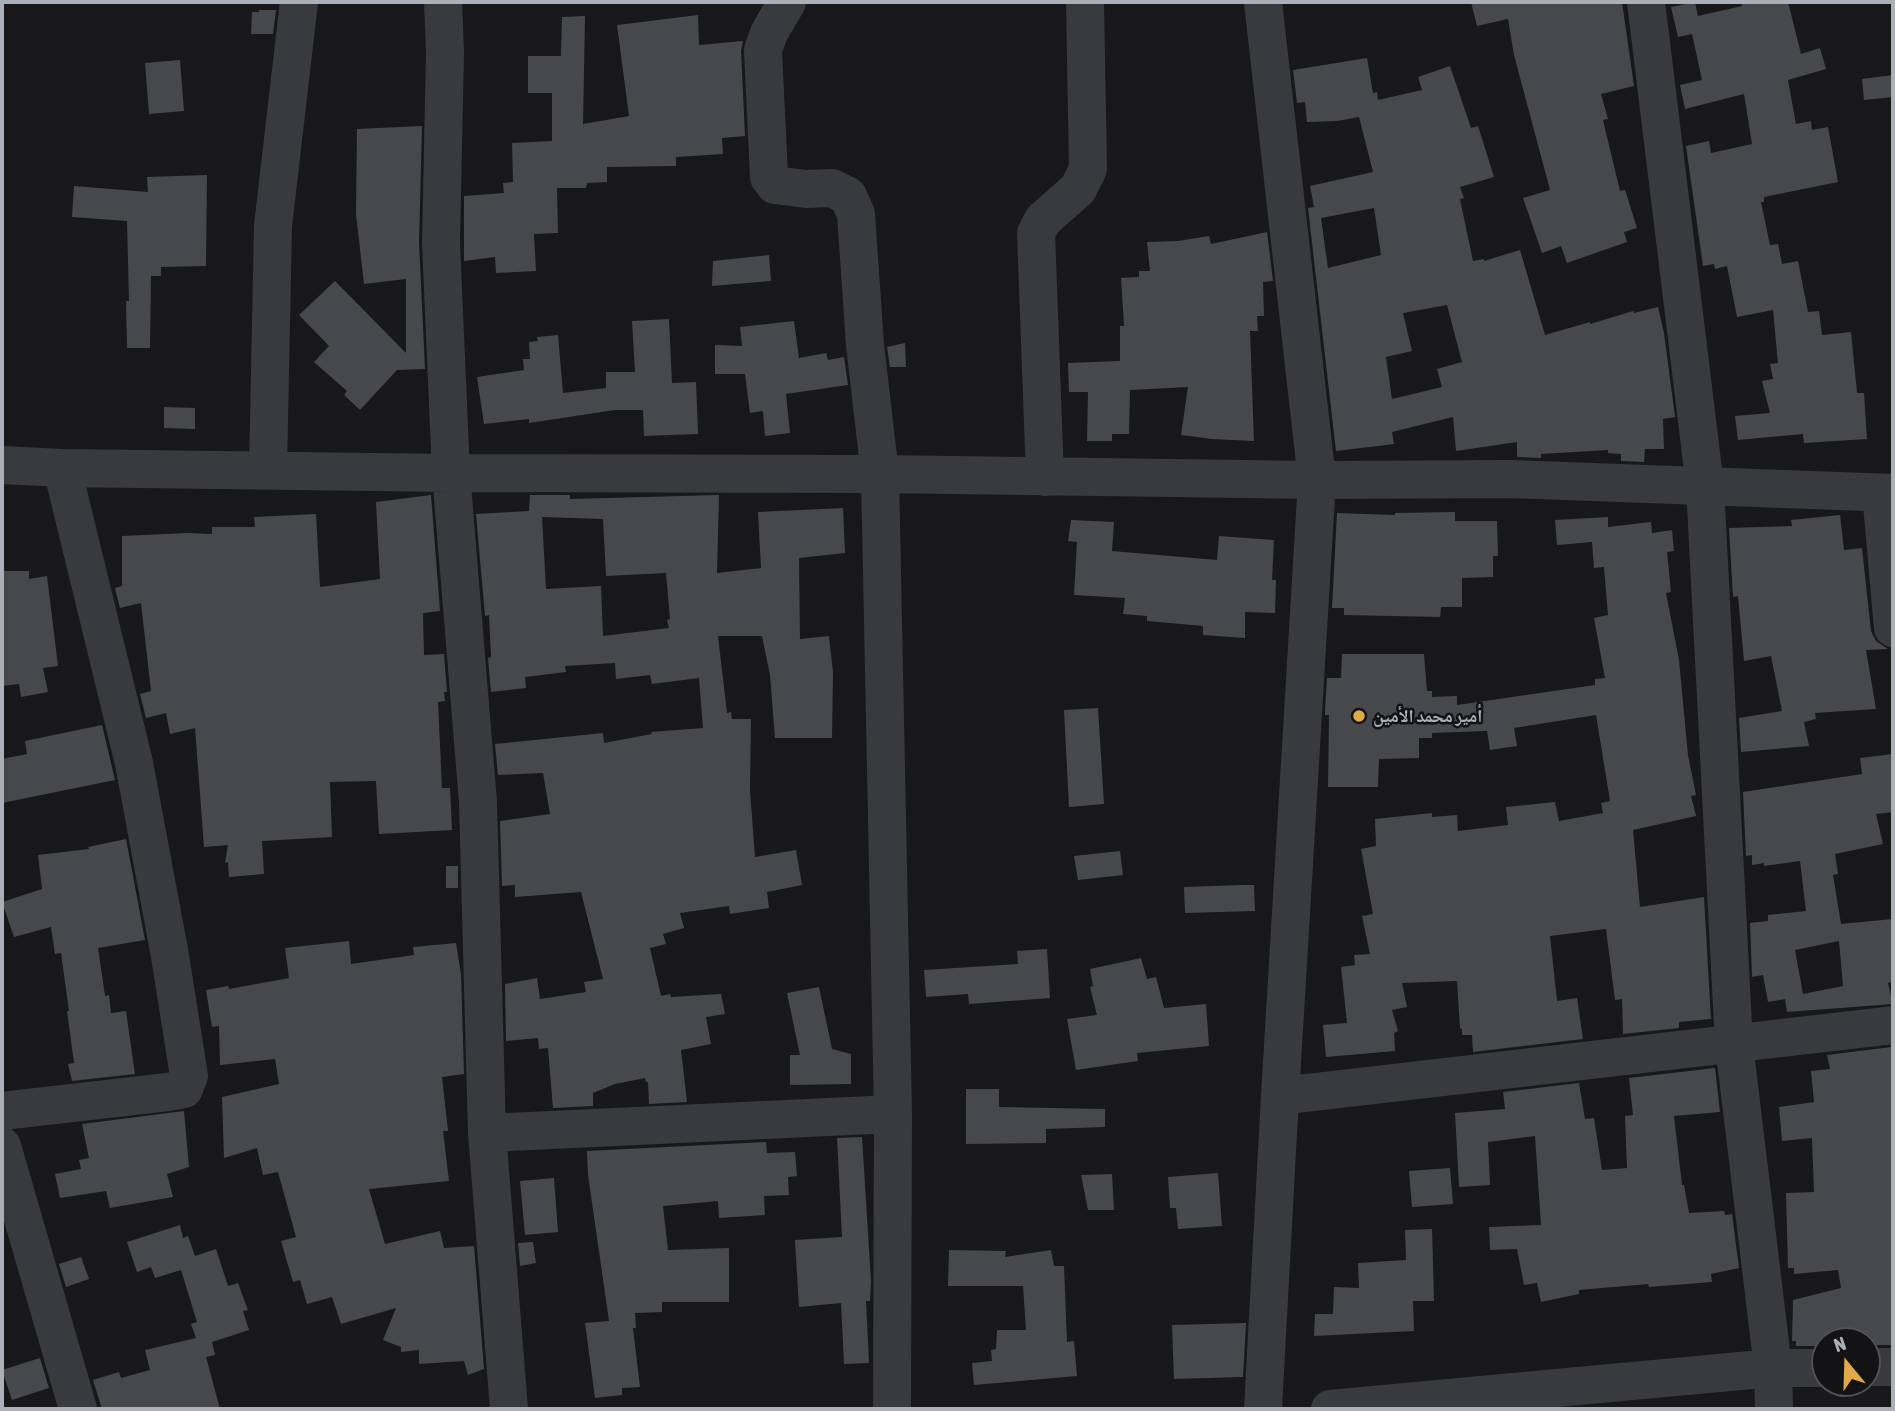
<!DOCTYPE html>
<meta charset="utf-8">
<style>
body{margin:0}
#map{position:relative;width:1895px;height:1411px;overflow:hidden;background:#18181a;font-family:"Asap Condensed",sans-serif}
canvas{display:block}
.frame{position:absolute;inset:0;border:4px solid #abafb8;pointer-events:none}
.north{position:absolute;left:1811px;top:1327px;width:70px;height:70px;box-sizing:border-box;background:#131315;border:2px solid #505156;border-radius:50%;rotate:341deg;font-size:19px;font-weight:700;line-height:28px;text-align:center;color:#abafb8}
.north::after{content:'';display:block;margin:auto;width:24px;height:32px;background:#e1aa48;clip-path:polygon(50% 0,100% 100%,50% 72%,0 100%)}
</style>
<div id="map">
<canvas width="1895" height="1411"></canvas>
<div class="frame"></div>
<div class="north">N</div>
</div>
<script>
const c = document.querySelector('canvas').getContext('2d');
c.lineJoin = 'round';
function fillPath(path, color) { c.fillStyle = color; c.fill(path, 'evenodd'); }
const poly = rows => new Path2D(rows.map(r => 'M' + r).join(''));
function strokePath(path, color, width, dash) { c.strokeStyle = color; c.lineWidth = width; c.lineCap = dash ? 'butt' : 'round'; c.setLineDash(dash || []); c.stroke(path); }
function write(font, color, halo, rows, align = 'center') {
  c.font = font + ' "Asap Condensed","Noto Naskh Arabic",sans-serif'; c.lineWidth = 5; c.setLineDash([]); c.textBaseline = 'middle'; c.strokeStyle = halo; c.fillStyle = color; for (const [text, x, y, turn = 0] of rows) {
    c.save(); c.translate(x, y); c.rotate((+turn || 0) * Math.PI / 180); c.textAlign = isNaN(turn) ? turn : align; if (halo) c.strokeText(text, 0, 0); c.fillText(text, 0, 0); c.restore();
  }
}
fillPath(poly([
 [1471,2,1622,2,1634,86,1601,94,1608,119,1603,120,1620,191,1625,190,1637,228,1624,232,1627,242,1567,263,1561,246,1542,253,1523,198,1550,190,1514,55,1508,19,1477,26],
 [1695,2,1698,16,1742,6,1741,2,1788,2,1801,54,1820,48,1826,69,1788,80,1796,124,1811,121,1812,130,1828,127,1838,182,1764,197,1764,202,1761,202,1770,245,1778,244,1782,264,1798,261,1808,312,1819,311,1822,335,1851,332,1857,393,1864,393,1867,439,1804,443,1803,434,1738,440,1735,416,1770,413,1762,381,1773,379,1770,364,1778,363,1773,310,1737,317,1727,266,1715,269,1714,264,1703,266,1686,146,1709,141,1711,153,1752,144,1744,94,1685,109,1680,85,1702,80,1692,34,1678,37,1671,7],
 [259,10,276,10,273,34,251,34,252,12,259,12],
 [698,15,699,45,743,41,741,51,745,136,722,138,723,154,676,157,676,166,607,167,607,182,587,183,586,188,557,188,558,233,534,234,536,271,496,273,495,257,464,261,464,196,504,193,503,183,513,182,512,143,552,141,552,93,528,93,528,56,561,56,562,17,585,16,583,124,629,116,617,25],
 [1367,58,1373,93,1377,92,1378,100,1422,90,1418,77,1450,66,1471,128,1478,126,1494,177,1460,187,1464,198,1460,199,1473,261,1484,259,1484,261,1520,250,1545,335,1590,322,1590,324,1633,311,1634,313,1658,307,1664,333,1675,417,1663,419,1664,449,1645,449,1644,462,1621,461,1621,454,1608,453,1608,450,1541,454,1541,458,1517,457,1517,442,1456,451,1453,417,1392,432,1394,444,1336,451,1308,208,1314,207,1310,186,1373,172,1359,117,1337,121,1307,122,1305,102,1297,103,1293,70],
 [1374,208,1381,255,1328,268,1321,218],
 [1447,305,1462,362,1437,369,1442,387,1392,399,1386,357,1412,351,1403,313],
 [180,60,184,111,149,114,145,63],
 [1893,75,1893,97,1864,100,1862,79],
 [422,126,419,243,425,369,397,370,360,410,344,395,347,391,314,362,329,346,299,315,335,281,406,353,406,279,364,284,356,214,357,129],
 [207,175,206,266,161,267,161,276,151,276,150,348,127,348,126,301,129,301,127,221,72,217,74,186,148,192,147,177],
 [1267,232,1273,281,1263,282,1264,316,1257,316,1258,331,1250,331,1254,441,1212,439,1181,435,1188,387,1130,390,1129,434,1112,434,1112,441,1087,441,1088,392,1069,392,1068,363,1120,361,1120,326,1124,326,1121,278,1139,277,1139,271,1150,271,1147,242,1178,241,1209,236,1211,244],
 [769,255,771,281,712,286,713,261],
 [669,319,672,383,696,382,698,434,644,436,643,410,615,410,529,423,529,419,484,424,477,377,524,370,523,359,530,359,529,342,538,341,537,337,558,335,563,393,606,388,606,372,635,372,632,321],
 [794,321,799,358,826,353,828,360,844,357,848,385,786,394,790,433,765,436,763,411,750,413,745,374,715,374,715,345,742,346,740,327],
 [905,343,906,367,890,367,887,347],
 [164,407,195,408,195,429,164,428],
 [431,495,440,611,423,613,424,655,444,654,447,692,444,692,445,701,438,702,442,788,450,788,452,830,379,834,376,781,330,782,332,837,262,841,264,874,229,877,228,862,225,863,228,845,204,847,195,728,170,734,166,713,146,718,140,694,151,691,141,603,120,608,115,588,122,586,122,536,187,533,212,534,212,527,255,527,254,517,316,514,320,587,380,579,376,502],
 [530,495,570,495,570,499,719,495,717,573,761,568,758,512,843,508,845,553,799,558,800,639,829,636,833,673,832,738,775,738,770,675,762,636,718,636,727,713,731,712,732,719,751,719,750,791,755,857,796,850,802,885,767,892,769,908,730,914,729,906,680,913,684,928,663,934,666,944,650,948,661,996,670,994,671,997,721,994,725,1014,706,1017,711,1044,681,1050,687,1102,649,1104,648,1082,646,1082,645,1078,615,1084,593,1093,593,1106,553,1108,548,1048,539,1049,538,1038,506,1041,505,984,537,978,540,999,586,992,584,982,603,979,581,892,515,897,515,885,502,886,500,821,550,814,543,773,498,775,495,744,603,733,604,743,652,734,651,732,703,728,699,678,652,684,650,675,616,679,615,663,565,666,566,672,525,677,526,688,491,692,488,658,491,657,489,615,485,616,476,514,529,511],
 [542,517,603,519,606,576,666,573,670,619,667,620,669,628,603,636,601,586,546,589],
 [1455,512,1455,521,1497,521,1498,556,1493,556,1493,577,1462,578,1462,607,1441,607,1440,617,1344,615,1344,608,1332,608,1337,513,1395,515,1395,513],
 [1840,515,1844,550,1862,548,1871,631,1876,641,1888,649,1866,650,1876,709,1815,713,1816,719,1804,722,1809,746,1741,752,1739,718,1782,711,1771,656,1744,661,1738,596,1733,597,1729,528,1792,526,1791,520],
 [1608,517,1608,527,1651,522,1652,533,1672,530,1674,551,1667,552,1671,592,1666,593,1679,660,1688,755,1696,795,1691,796,1696,816,1633,830,1640,907,1704,897,1711,1019,1679,1022,1679,1028,1623,1034,1622,999,1615,1000,1606,929,1550,936,1557,1001,1577,998,1583,1039,1473,1052,1472,1035,1462,1035,1462,1029,1460,1028,1457,981,1402,983,1407,1007,1392,1010,1398,1031,1394,1033,1395,1051,1326,1057,1323,1025,1347,1023,1341,967,1355,965,1354,955,1370,954,1362,916,1373,914,1361,849,1376,846,1375,819,1432,813,1432,817,1457,815,1458,831,1508,825,1506,807,1555,802,1559,821,1603,813,1601,803,1610,801,1596,715,1514,728,1517,746,1490,750,1487,731,1432,733,1432,738,1419,738,1419,758,1379,759,1378,787,1328,787,1329,715,1325,715,1325,712,1327,678,1341,678,1342,654,1424,654,1427,691,1432,691,1432,697,1457,696,1457,705,1595,685,1595,679,1605,678,1594,618,1608,615,1604,567,1594,568,1592,542,1557,545,1555,520],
 [1071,520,1114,522,1112,551,1217,560,1219,536,1274,540,1272,580,1276,580,1275,613,1245,612,1245,638,1203,635,1203,626,1147,621,1147,616,1123,614,1125,598,1074,595,1077,542,1068,541],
 [2,571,29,571,29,579,47,576,58,666,43,668,48,692,21,697,19,684,2,686],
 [1098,708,1104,804,1069,807,1064,710],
 [102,725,115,780,2,803,2,759,27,754,25,741],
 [1893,754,1893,812,1876,814,1883,844,1835,854,1838,874,1833,875,1841,924,1893,919,1893,982,1888,983,1893,1004,1787,1012,1785,999,1768,1002,1763,975,1752,977,1750,923,1768,921,1768,915,1806,911,1800,861,1764,866,1764,863,1752,865,1752,855,1746,856,1743,792,1862,774,1860,758],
 [1839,941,1843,986,1803,994,1795,950],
 [126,839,145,940,98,948,105,996,109,995,111,1013,126,1011,135,1074,72,1081,68,1064,74,1063,67,1011,69,1011,61,953,55,954,51,927,14,937,2,902,42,889,38,855,89,849,88,847],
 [1120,851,1123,875,1078,880,1074,856],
 [446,866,458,866,458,888,446,888],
 [1243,885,1254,885,1255,911,1185,913,1184,887],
 [349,941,351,964,414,955,413,947,456,943,461,974,464,1074,442,1077,448,1131,443,1131,449,1181,369,1189,385,1244,440,1231,444,1248,474,1246,484,1369,468,1375,464,1361,419,1364,419,1350,401,1352,401,1347,383,1340,396,1308,341,1324,332,1297,307,1304,300,1280,293,1282,281,1241,296,1237,278,1172,263,1175,257,1148,224,1158,222,1097,279,1084,275,1059,220,1065,219,1026,212,1027,206,990,228,986,229,989,289,978,285,948],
 [1047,949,1050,998,969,1004,968,994,926,997,924,970,1018,964,1017,951],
 [1141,958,1147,979,1156,977,1164,1008,1206,1004,1209,1046,1137,1053,1138,1061,1076,1070,1067,1019,1097,1015,1090,987,1093,986,1090,969],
 [819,987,832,1049,851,1054,851,1084,790,1085,790,1055,800,1055,787,993],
 [1891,1047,1893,1067,1893,1345,1873,1345,1873,1341,1819,1341,1819,1346,1796,1346,1796,1341,1792,1341,1793,1300,1841,1288,1838,1270,1794,1274,1794,1268,1788,1268,1786,1193,1814,1192,1812,1138,1782,1141,1779,1107,1814,1102,1811,1071,1830,1069,1827,1055],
 [1715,1068,1720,1112,1674,1116,1682,1185,1684,1185,1689,1213,1724,1211,1725,1215,1732,1214,1739,1268,1711,1274,1712,1282,1649,1287,1648,1284,1579,1290,1579,1294,1541,1302,1537,1283,1524,1285,1517,1249,1490,1250,1489,1227,1541,1225,1535,1136,1488,1142,1490,1185,1459,1187,1455,1113,1505,1109,1503,1092,1579,1083,1585,1119,1594,1118,1602,1170,1627,1168,1625,1116,1633,1115,1629,1078],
 [966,1089,999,1089,999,1107,1105,1109,1105,1127,1046,1129,1046,1143,966,1144],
 [184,1111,189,1167,167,1174,173,1197,110,1208,106,1191,60,1198,55,1174,81,1169,79,1160,89,1158,82,1124],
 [862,1137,871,1281,870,1301,866,1301,869,1363,844,1364,841,1303,799,1307,795,1240,842,1237,837,1138],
 [766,1142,767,1153,795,1152,797,1176,788,1177,789,1195,764,1196,765,1215,719,1218,718,1201,663,1206,668,1250,729,1248,729,1302,662,1302,662,1312,635,1313,636,1328,633,1328,640,1387,622,1388,622,1395,595,1398,585,1323,609,1321,588,1175,587,1151],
 [1450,1168,1453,1204,1412,1207,1409,1171],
 [1218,1173,1222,1226,1178,1229,1176,1208,1170,1208,1168,1177],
 [1112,1174,1114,1210,1088,1210,1081,1175],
 [554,1178,558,1232,525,1235,520,1181],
 [180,1225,183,1238,188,1236,195,1256,216,1249,228,1286,238,1283,248,1310,243,1311,249,1330,212,1342,215,1355,206,1357,220,1409,102,1409,93,1380,119,1372,121,1378,150,1370,145,1350,196,1338,191,1324,197,1322,181,1270,155,1278,151,1267,137,1272,127,1242],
 [1432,1229,1434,1301,1413,1301,1414,1331,1314,1336,1315,1314,1333,1314,1334,1287,1359,1288,1358,1263,1406,1260,1405,1230],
 [533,1242,536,1263,520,1266,518,1243],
 [949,1250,1006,1251,1005,1257,1051,1250,1054,1266,1064,1266,1067,1342,1074,1341,1077,1376,974,1385,972,1363,992,1361,991,1350,996,1349,997,1330,1026,1330,1023,1286,948,1286],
 [81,1257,89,1279,66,1287,59,1264],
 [1246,1323,1243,1377,1174,1379,1172,1325],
 [40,1358,49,1388,12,1400,2,1370]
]), '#47484c');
strokePath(poly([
 [443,2,445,52,441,243,451,473,478,802,487,1133,509,1409],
 [787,2,769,33,763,50,769,177,775,185,806,189,832,188,848,196,856,214,865,345,880,474,893,1114,892,1409],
 [1263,2,1317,480,1280,1096,1263,1409],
 [1646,2,1705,486,1734,1044,1773,1368,1774,1409],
 [2,465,62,468,451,473,880,474,1317,480,1510,479,1893,493],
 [268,470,273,226,299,2],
 [1045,477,1036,233,1043,220,1078,189,1088,169,1085,2],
 [1881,493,1893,628],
 [1280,1096,1893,1025],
 [2,1111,168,1092,184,1089,189,1076,170,956,134,763,62,468],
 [487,1133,893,1114],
 [2,1146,78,1409],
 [1867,1367,1893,1367],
 [1330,1409,1773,1368,1825,1368]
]), '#393a3e', 38);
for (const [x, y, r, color] of [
 [1359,716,7,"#e1aa48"]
]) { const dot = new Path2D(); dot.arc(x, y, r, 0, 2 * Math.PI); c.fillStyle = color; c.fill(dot); strokePath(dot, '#131315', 2.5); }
write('bold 18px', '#abafb8', '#131315', [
 ["أمير محمد الأمين",1373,716]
], 'left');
</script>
